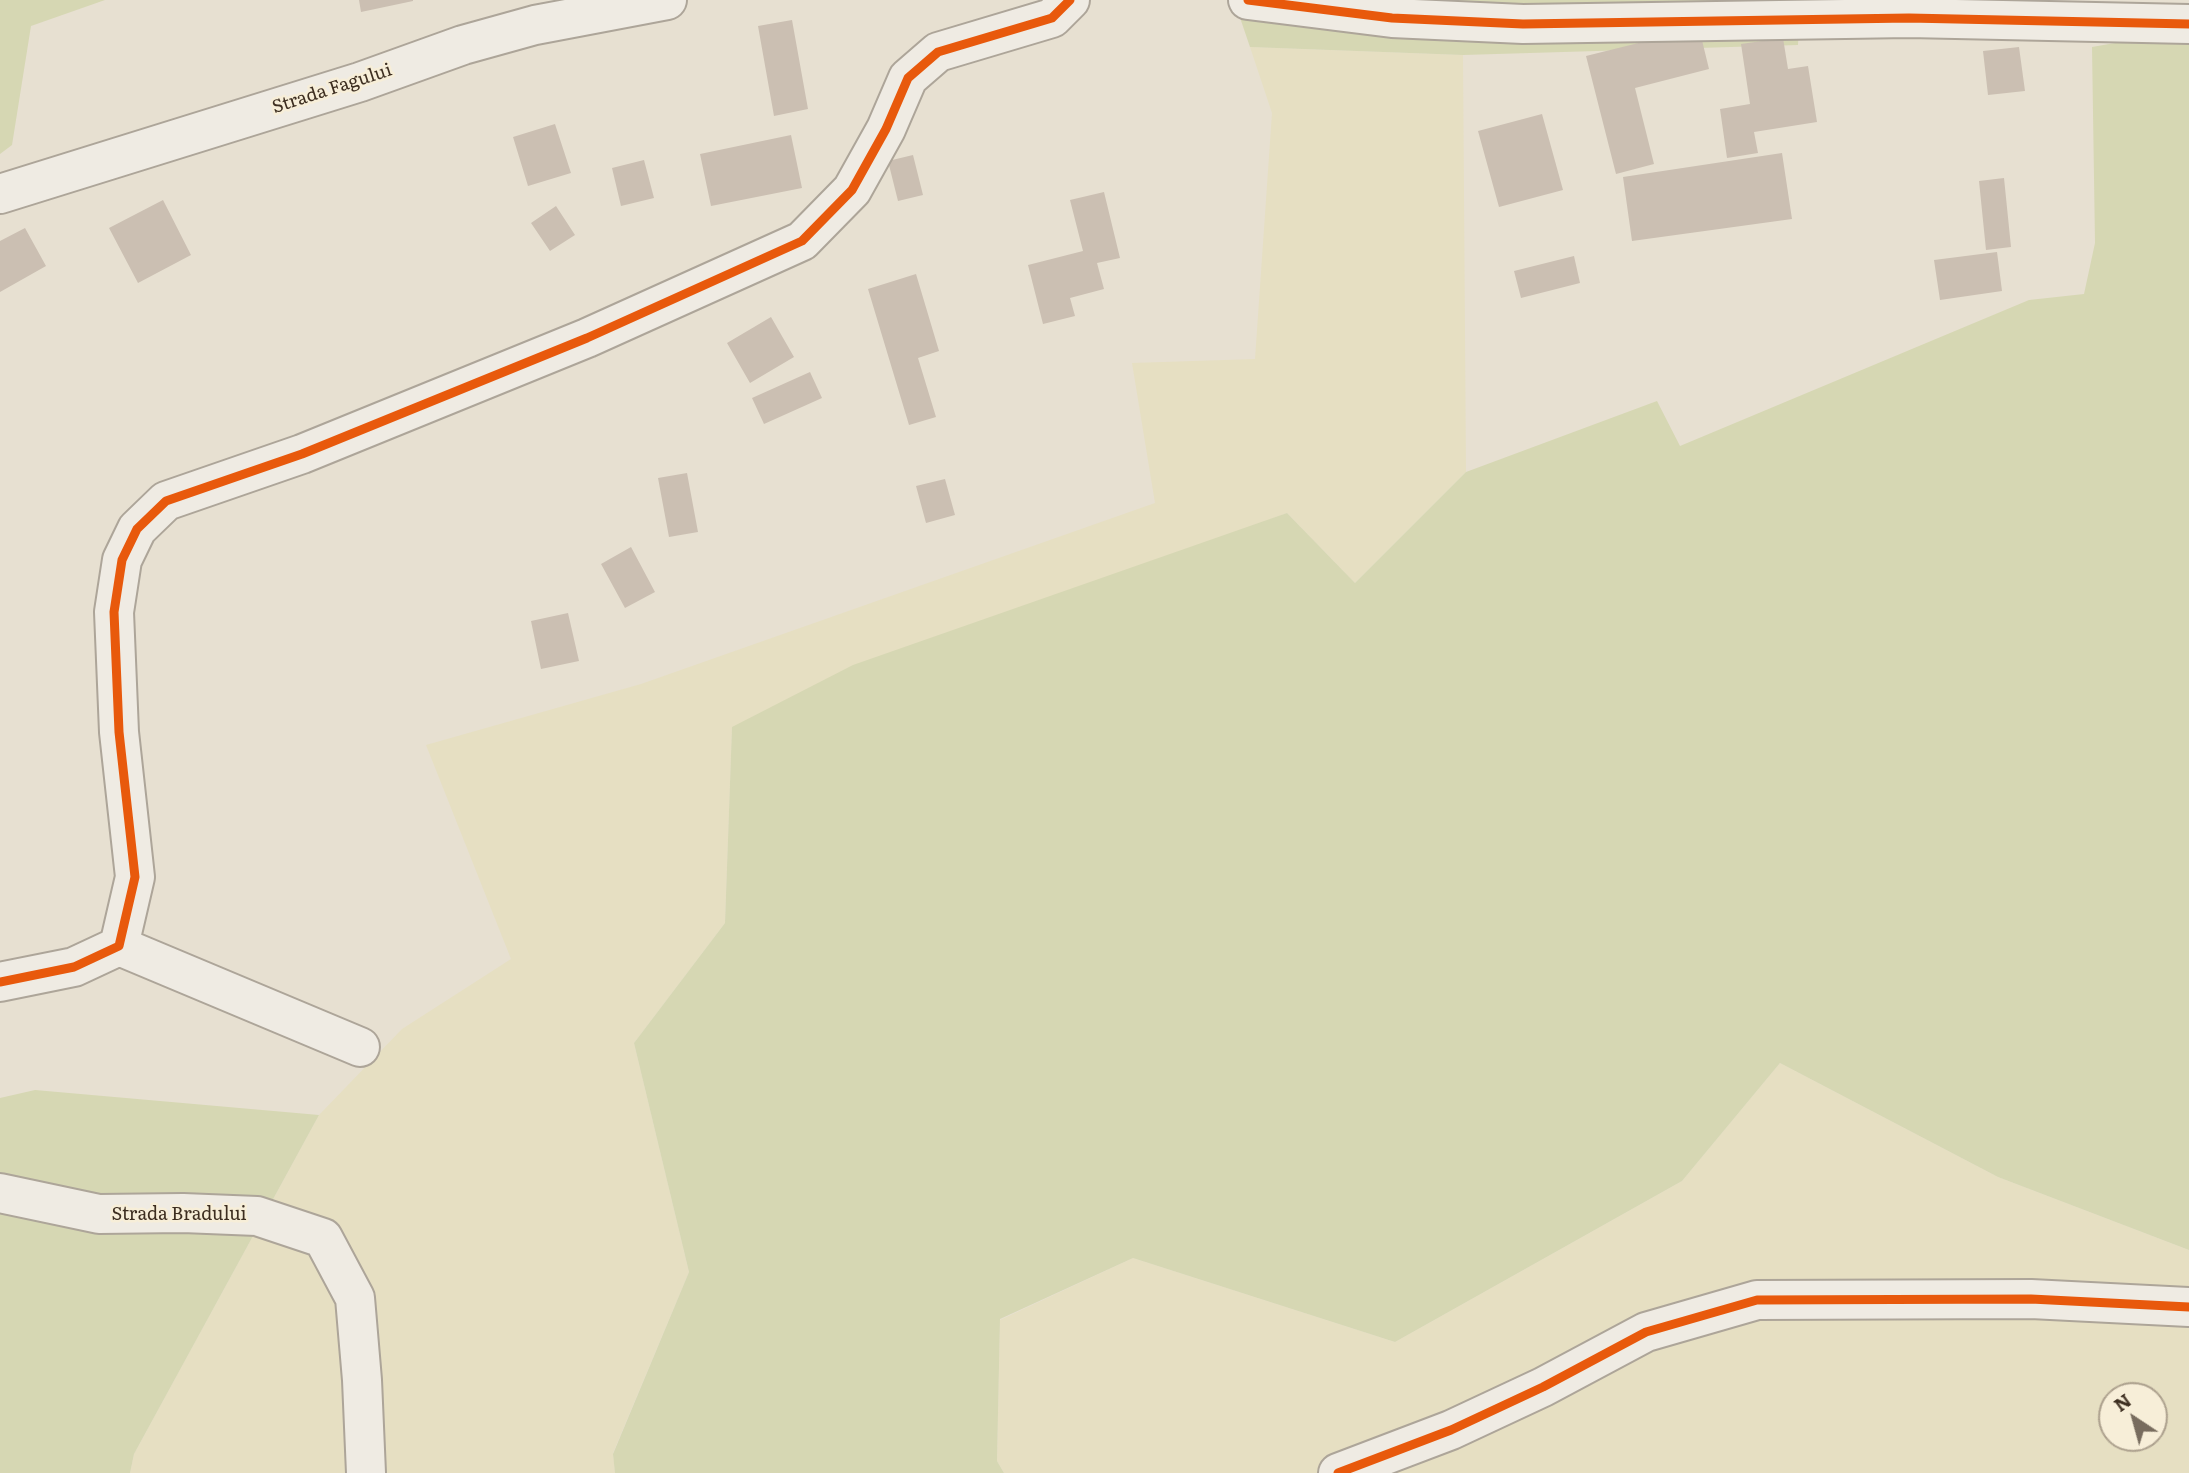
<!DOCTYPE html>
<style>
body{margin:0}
#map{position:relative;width:2189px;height:1473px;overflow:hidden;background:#e7e0d1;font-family:Literata,serif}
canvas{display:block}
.north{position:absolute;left:2098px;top:1382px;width:70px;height:70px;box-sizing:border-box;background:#f7eed8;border:2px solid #ada18e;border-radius:50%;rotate:324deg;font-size:19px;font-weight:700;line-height:28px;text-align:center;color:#3d2e20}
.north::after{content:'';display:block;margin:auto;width:24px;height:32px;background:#786c5e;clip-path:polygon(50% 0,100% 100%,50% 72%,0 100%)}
</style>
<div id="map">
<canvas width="2189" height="1473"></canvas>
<div class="north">N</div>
</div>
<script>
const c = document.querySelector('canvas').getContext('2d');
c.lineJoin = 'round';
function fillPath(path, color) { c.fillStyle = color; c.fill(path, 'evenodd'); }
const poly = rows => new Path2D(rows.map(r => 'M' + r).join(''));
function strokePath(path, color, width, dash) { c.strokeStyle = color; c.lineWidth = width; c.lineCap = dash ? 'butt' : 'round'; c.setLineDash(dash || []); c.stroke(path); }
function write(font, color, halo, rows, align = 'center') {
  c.font = font + ' Literata,serif'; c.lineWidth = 5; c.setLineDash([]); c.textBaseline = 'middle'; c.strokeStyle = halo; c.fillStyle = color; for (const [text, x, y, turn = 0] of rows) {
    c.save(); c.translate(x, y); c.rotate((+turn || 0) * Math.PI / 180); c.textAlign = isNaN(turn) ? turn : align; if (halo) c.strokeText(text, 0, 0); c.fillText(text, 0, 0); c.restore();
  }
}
fillPath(poly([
 [1250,47,1463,55,1466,472,1355,583,1287,513,732,728,725,923,634,1043,689,1272,613,1453,615,1473,130,1473,134,1454,319,1115,402,1029,511,959,426,745,641,684,1155,503,1132,363,1255,359,1272,113],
 [1780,1063,1998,1177,2189,1250,2189,1473,1004,1473,997,1461,1000,1320,1133,1258,1395,1342,1682,1181],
 [2112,1396,2154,1396,2154,1438,2112,1438]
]), '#e6dfc2');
fillPath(poly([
 [0,0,105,0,31,26,12,145,0,154],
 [1234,0,1800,0,1798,45,1463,55,1250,47],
 [2189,30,2189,1250,1998,1177,1780,1063,1682,1181,1395,1342,1133,1258,1000,1319,997,1461,1004,1473,615,1473,613,1454,689,1272,634,1043,725,923,732,727,853,665,1287,513,1355,583,1466,472,1657,401,1680,446,2029,300,2084,294,2095,243,2092,47],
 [35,1090,319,1115,134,1454,130,1473,0,1473,0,1098]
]), '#d6d7b3');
fillPath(poly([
 [359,0,413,0,413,1,361,12],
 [792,20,808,109,774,116,758,26],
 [1699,28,1709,69,1635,88,1654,164,1616,174,1586,56],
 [1783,38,1788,69,1808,66,1817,122,1754,132,1758,153,1727,158,1720,109,1750,104,1741,44],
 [2019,47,2025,91,1988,95,1983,51],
 [1542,114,1563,190,1499,207,1478,131],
 [555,124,571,173,528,186,513,137],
 [791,135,802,188,711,206,700,154],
 [1782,153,1792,219,1632,241,1623,177],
 [913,155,923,195,898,201,888,161],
 [644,160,654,198,621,206,612,168],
 [2004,178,2011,247,1986,250,1979,181],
 [1104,192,1120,258,1097,263,1104,289,1070,298,1075,316,1043,324,1028,265,1083,251,1070,200],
 [163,200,191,255,138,283,109,228],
 [556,206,575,235,550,251,531,223],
 [25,228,46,266,0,292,0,241],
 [1997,252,2002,291,1940,300,1934,260],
 [1574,256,1580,283,1521,298,1514,271],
 [916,274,939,351,918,358,936,417,909,425,868,289],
 [771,317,794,357,750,383,727,343],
 [810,372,822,398,764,424,752,398],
 [687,473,698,532,669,537,658,478],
 [945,479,955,515,926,523,916,486],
 [631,547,655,592,625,608,601,564],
 [568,613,579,661,541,669,531,621]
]), '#cbbfb2');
const minor = poly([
 [1248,0,1392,18,1523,24,1909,18,2189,24],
 [0,194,360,82,463,45,535,25,667,0],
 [119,946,360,1047],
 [0,982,74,967,119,946,135,877,119,732,114,612,122,560,137,529,166,501,302,454,587,338,802,241,852,190,886,129,908,78,938,52,1052,18,1070,0],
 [0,1193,99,1214,183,1213,257,1216,323,1238,355,1298,362,1380,366,1473],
 [1338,1473,1451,1430,1543,1387,1646,1332,1757,1300,2031,1299,2189,1307]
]);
strokePath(minor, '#ada599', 42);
strokePath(minor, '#efebe3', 38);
strokePath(poly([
 [1248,0,1392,18,1523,24,1909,18,2189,24],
 [0,982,74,967,119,946,135,877,119,732,114,612,122,560,137,529,166,501,302,454,587,338,802,241,852,190,886,129,908,78,938,52,1052,18,1070,0],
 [1338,1473,1451,1430,1543,1387,1646,1332,1757,1300,2031,1299,2189,1307]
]), '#e8590c', 9);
write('18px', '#3d2e20', '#f7eed8', [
 ["Strada Fagului",332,89,-18],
 ["Strada Bradului",179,1215]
]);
</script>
